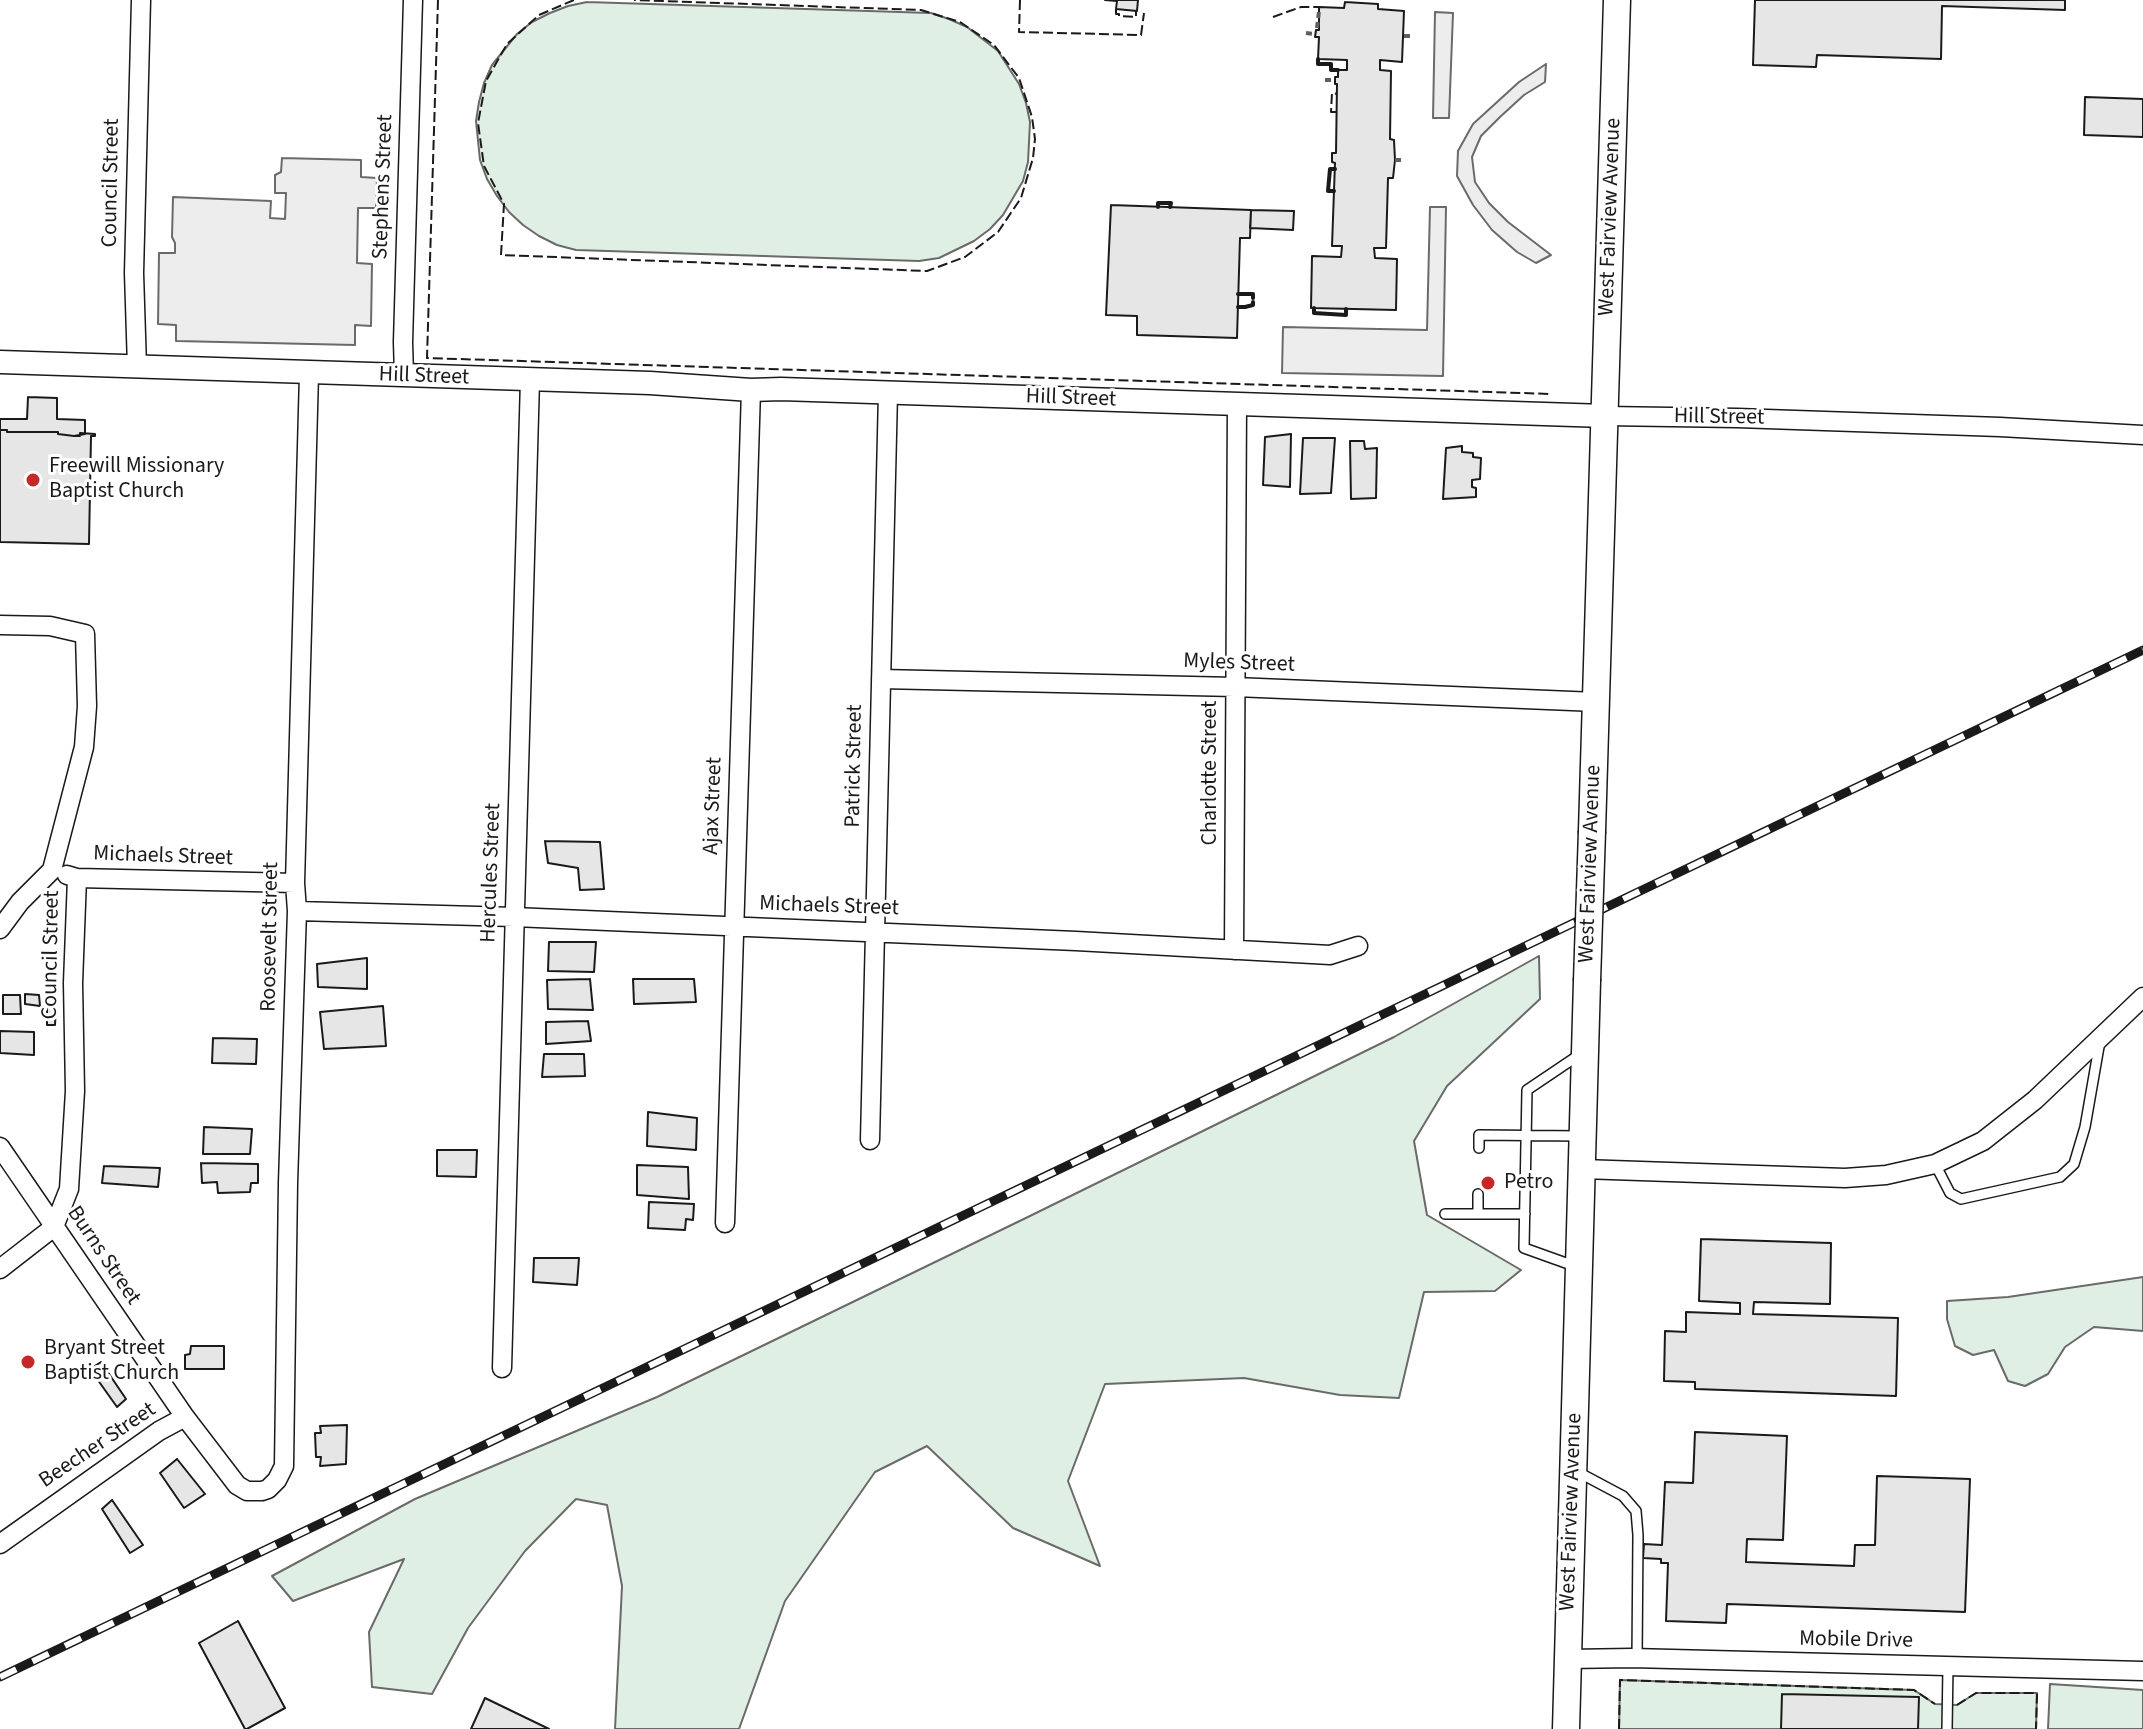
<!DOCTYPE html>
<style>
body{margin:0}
canvas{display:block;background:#fff}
</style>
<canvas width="2143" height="1729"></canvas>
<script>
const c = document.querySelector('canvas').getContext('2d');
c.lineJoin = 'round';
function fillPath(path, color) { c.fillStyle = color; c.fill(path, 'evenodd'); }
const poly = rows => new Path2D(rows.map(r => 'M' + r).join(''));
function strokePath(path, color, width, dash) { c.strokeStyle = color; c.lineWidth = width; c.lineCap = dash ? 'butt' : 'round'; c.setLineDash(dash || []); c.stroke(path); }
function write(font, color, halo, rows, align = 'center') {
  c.font = font + ' "Source Sans 3",sans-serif'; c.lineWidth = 6; c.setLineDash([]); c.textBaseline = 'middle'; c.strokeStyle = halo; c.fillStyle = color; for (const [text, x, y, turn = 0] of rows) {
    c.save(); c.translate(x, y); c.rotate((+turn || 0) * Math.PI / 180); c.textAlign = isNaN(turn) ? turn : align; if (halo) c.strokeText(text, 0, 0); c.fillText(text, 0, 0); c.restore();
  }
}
const green = poly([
 [587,2,931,13,949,19,967,27,998,51,1019,84,1026,103,1030,122,1028,162,1023,181,1003,215,990,229,974,241,939,258,919,261,576,250,557,245,539,236,523,225,509,212,497,196,487,179,480,160,476,121,479,102,484,83,492,65,517,34,532,22,550,13,568,6,587,2],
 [1539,956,1540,999,1447,1086,1414,1141,1427,1215,1521,1270,1495,1291,1424,1292,1399,1398,1340,1395,1244,1378,1105,1384,1068,1481,1100,1566,1013,1528,927,1446,875,1472,785,1601,739,1729,615,1729,622,1586,607,1505,576,1499,525,1551,468,1628,432,1694,372,1687,369,1632,404,1559,293,1601,272,1576,415,1499,657,1397,1032,1215,1394,1037,1539,956],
 [2143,1277,2143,1331,2094,1327,2065,1347,2048,1374,2025,1386,2008,1381,1994,1350,1973,1355,1955,1346,1947,1319,1947,1301,2008,1297,2143,1277],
 [1620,1680,1914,1690,1935,1704,1957,1705,1976,1693,2037,1693,2036,1729,1619,1729,1620,1680],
 [2050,1684,2143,1690,2143,1729,2048,1729,2050,1684]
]);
fillPath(green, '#e0efe3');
strokePath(green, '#6a6a6a', 2);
const parking = poly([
 [1435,12,1453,13,1449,118,1433,118,1435,12],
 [1546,64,1545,82,1524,95,1500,117,1481,136,1472,157,1475,182,1489,203,1508,222,1551,255,1536,263,1517,252,1492,230,1473,205,1457,176,1458,151,1473,124,1519,82,1546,64],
 [282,158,361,160,361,177,377,178,376,208,358,208,357,263,372,264,371,326,355,325,355,345,176,341,176,325,158,324,159,253,175,253,175,243,172,237,173,197,271,201,270,218,285,219,286,193,275,193,275,175,281,172,282,158],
 [1430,207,1446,207,1443,376,1282,373,1283,327,1427,330,1430,207]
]);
fillPath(parking, '#ededed');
strokePath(parking, '#6a6a6a', 2);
const building = poly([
 [1105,0,1138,0,1137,11,1116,9,1117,1,1105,0],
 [1755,0,2065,0,2065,10,1942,6,1941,59,1817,55,1816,67,1753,65,1755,0],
 [1345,2,1378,4,1378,9,1404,11,1402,62,1380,60,1380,70,1391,71,1390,139,1394,140,1395,160,1393,178,1388,178,1386,248,1374,248,1375,258,1397,259,1396,310,1311,308,1312,256,1341,257,1342,246,1332,246,1335,163,1332,162,1332,153,1336,153,1337,84,1335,84,1335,77,1338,77,1338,70,1347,70,1347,60,1318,59,1319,37,1315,37,1316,30,1319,30,1319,7,1344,8,1345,2],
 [2085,97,2143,99,2143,137,2084,135,2085,97],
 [1111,205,1251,210,1250,238,1240,238,1237,338,1137,335,1137,316,1106,315,1111,205],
 [1251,210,1294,211,1293,230,1250,228,1251,210],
 [28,397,57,398,57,419,85,420,85,434,74,436,58,434,58,432,7,432,7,430,0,430,0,419,27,419,28,397],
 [0,430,7,430,7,432,58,432,58,434,74,436,80,436,80,433,95,434,95,436,91,436,89,544,0,542,0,430],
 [1291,434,1290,487,1263,485,1265,437,1291,434],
 [1303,438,1335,438,1331,493,1300,494,1303,438],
 [1350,441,1364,441,1365,449,1377,448,1376,498,1351,499,1350,441],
 [1462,446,1462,452,1473,453,1473,457,1481,458,1480,479,1472,480,1472,487,1476,488,1476,497,1443,499,1446,448,1462,446],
 [545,841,600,842,604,889,580,890,578,868,548,863,545,841],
 [549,942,596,942,594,972,548,971,549,942],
 [367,958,367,989,318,987,317,964,367,958],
 [590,979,593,1010,548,1009,547,980,590,979],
 [633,979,694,979,696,1002,634,1004,633,979],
 [25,994,39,995,40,1006,25,1004,25,994],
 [3,995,20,995,21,1014,3,1014,3,995],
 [47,1003,56,1004,55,1025,47,1025,47,1003],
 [383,1006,386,1046,324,1049,320,1012,383,1006],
 [588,1021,591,1041,546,1044,546,1022,588,1021],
 [0,1031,34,1032,34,1055,0,1053,0,1031],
 [213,1038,257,1039,256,1064,212,1063,213,1038],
 [544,1054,584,1054,585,1076,542,1077,544,1054],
 [648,1112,697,1118,696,1150,647,1146,648,1112],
 [204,1127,252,1129,250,1154,203,1154,204,1127],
 [437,1150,477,1150,476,1177,437,1176,437,1150],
 [201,1163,258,1164,258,1183,251,1183,250,1192,218,1193,217,1182,202,1183,201,1163],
 [637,1165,688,1167,689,1199,637,1195,637,1165],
 [104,1166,160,1168,158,1187,102,1183,104,1166],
 [649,1202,694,1204,693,1220,686,1219,685,1230,648,1228,649,1202],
 [1701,1239,1831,1243,1830,1304,1754,1302,1753,1314,1898,1318,1896,1396,1695,1389,1695,1382,1664,1381,1665,1331,1686,1332,1686,1312,1740,1314,1740,1303,1699,1301,1701,1239],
 [534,1258,579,1258,577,1285,533,1282,534,1258],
 [191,1346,224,1346,224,1369,185,1369,185,1355,190,1354,191,1346],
 [101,1362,126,1399,117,1407,90,1369,101,1362],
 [347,1425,346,1464,320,1466,321,1457,316,1457,315,1433,321,1433,320,1426,347,1425],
 [1695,1432,1787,1436,1783,1540,1747,1539,1746,1562,1854,1566,1855,1545,1875,1545,1877,1476,1970,1479,1965,1612,1727,1604,1726,1623,1666,1621,1668,1563,1661,1563,1661,1559,1643,1558,1644,1544,1662,1545,1665,1482,1693,1483,1695,1432],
 [177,1459,205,1494,184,1508,160,1473,177,1459],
 [112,1500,143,1545,130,1553,102,1509,112,1500],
 [238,1621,285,1708,247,1729,245,1729,199,1643,238,1621],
 [1782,1694,1919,1697,1918,1729,1781,1729,1782,1694],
 [485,1698,549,1729,471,1729,485,1698]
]);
fillPath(building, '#e6e6e6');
strokePath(building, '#1a1a1a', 2);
const service = poly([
 [1479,1148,1479,1135,1579,1136],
 [1935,1164,1950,1193,1961,1199,2060,1177,2074,1164,2085,1127,2100,1041],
 [1445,1214,1525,1214],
 [1478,1214,1478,1194],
 [1577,1267,1524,1248,1527,1090,1579,1055],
 [1576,1471,1623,1496,1636,1511,1638,1535,1637,1659],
 [1947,1729,1948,1667]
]);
const minor = poly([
 [137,367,134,273,141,0],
 [404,376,403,342,413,0],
 [1605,416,1737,418,2000,427,2143,435],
 [0,625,50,626,85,634,87,706,84,747,52,870],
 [881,679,1235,687,1596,702],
 [67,875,77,878,295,883],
 [297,911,514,917,1076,941,1330,955,1358,946],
 [0,929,20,902,52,870],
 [1234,950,1237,404],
 [870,1140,888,393],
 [0,1147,185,1417,237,1485,247,1491,262,1491,268,1489,277,1480,284,1466,288,1183,297,911,295,883,309,374],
 [1582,1169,1845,1178,1886,1175,1935,1164,1983,1141,2035,1100,2143,997],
 [725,1223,751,390],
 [0,1269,54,1227,69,1189,75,1091,73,983,77,878],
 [502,1368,530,380],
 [0,1544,159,1431,185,1417],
 [1568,1659,1632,1658,2143,1671]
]);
const tertiary = poly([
 [0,362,650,383,751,390,781,389,1605,416]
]);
const secondary = poly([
 [1592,831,1617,0],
 [1566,1729,1587,981]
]);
strokePath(service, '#1a1a1a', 12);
strokePath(minor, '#1a1a1a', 21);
strokePath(tertiary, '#1a1a1a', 25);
strokePath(secondary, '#1a1a1a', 29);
strokePath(poly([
 [1317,28,1319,11],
 [1306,33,1315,34],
 [1404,36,1414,36],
 [1325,80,1335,80],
 [1395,160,1402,160]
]), '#5f5f5f', 4, [6, 4]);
strokePath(service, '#fff', 9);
strokePath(minor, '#fff', 18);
strokePath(tertiary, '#fff', 22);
strokePath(secondary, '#fff', 26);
const rail = poly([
 [0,1677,2143,650]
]);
strokePath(rail, '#1a1a1a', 9);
strokePath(rail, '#fff', 6, [18]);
const secondaryBridge = poly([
 [1587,981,1592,831]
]);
strokePath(secondaryBridge, '#1a1a1a', 29, []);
strokePath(secondaryBridge, '#fff', 26);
strokePath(poly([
 [438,0,427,358,1552,394],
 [574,0,539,15,507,44,486,81,478,123,484,166,504,204,501,255,927,271,965,257,998,232,1021,198,1033,158,1035,139,1032,117,1019,78,994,45,960,22,921,10,634,0],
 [1020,0,1019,32,1141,35,1144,13],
 [1116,9,1116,14,1119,14,1119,16,1136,17,1136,11],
 [1273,17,1301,7,1319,7],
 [1337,112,1331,112,1332,93,1337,94],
 [1957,1705,1976,1693,2037,1693,2036,1729],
 [1619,1729,1620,1680,1914,1690,1935,1704]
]), '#1a1a1a', 2, [10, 4]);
strokePath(poly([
 [1318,59,1318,64,1331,64,1331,70,1338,70],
 [1334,191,1328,191,1330,169,1335,169],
 [1158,207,1158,203,1171,203,1170,207],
 [1238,294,1253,294,1253,298],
 [1238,307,1245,307,1253,305,1253,302],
 [1314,308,1314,313,1346,315,1346,309]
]), '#1a1a1a', 4);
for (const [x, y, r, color] of [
 [33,480,8,"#c62828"],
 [1488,1183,8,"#c62828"],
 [28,1362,8,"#c62828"]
]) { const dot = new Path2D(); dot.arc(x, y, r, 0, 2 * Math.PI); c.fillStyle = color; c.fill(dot); strokePath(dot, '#fff', 3); }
write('22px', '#1a1a1a', '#fff', [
 ["Council Street",112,183,-89],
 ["Stephens Street",384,187,-88],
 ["West Fairview Avenue",1611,217,-88],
 ["Hill Street",424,377,2],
 ["Hill Street",1071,399,2],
 ["Hill Street",1719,418,1],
 ["Myles Street",1239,664,2],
 ["Patrick Street",855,766,-89],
 ["Charlotte Street",1211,773,-90],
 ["Ajax Street",714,806,-88],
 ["Michaels Street",163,857,2],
 ["West Fairview Avenue",1591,864,-88],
 ["Hercules Street",492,873,-88],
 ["Michaels Street",829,907,2],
 ["Roosevelt Street",271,937,-89],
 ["Council Street",52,955,-89],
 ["Burns Street",103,1256,56],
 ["Beecher Street",98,1446,-34],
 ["West Fairview Avenue",1572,1512,-88],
 ["Mobile Drive",1856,1641,1]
]);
write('22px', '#1a1a1a', '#fff', [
 ["Freewill Missionary",49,467],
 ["Baptist Church",49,492],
 ["Petro",1504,1183],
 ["Bryant Street",44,1349],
 ["Baptist Church",44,1374]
], 'left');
</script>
